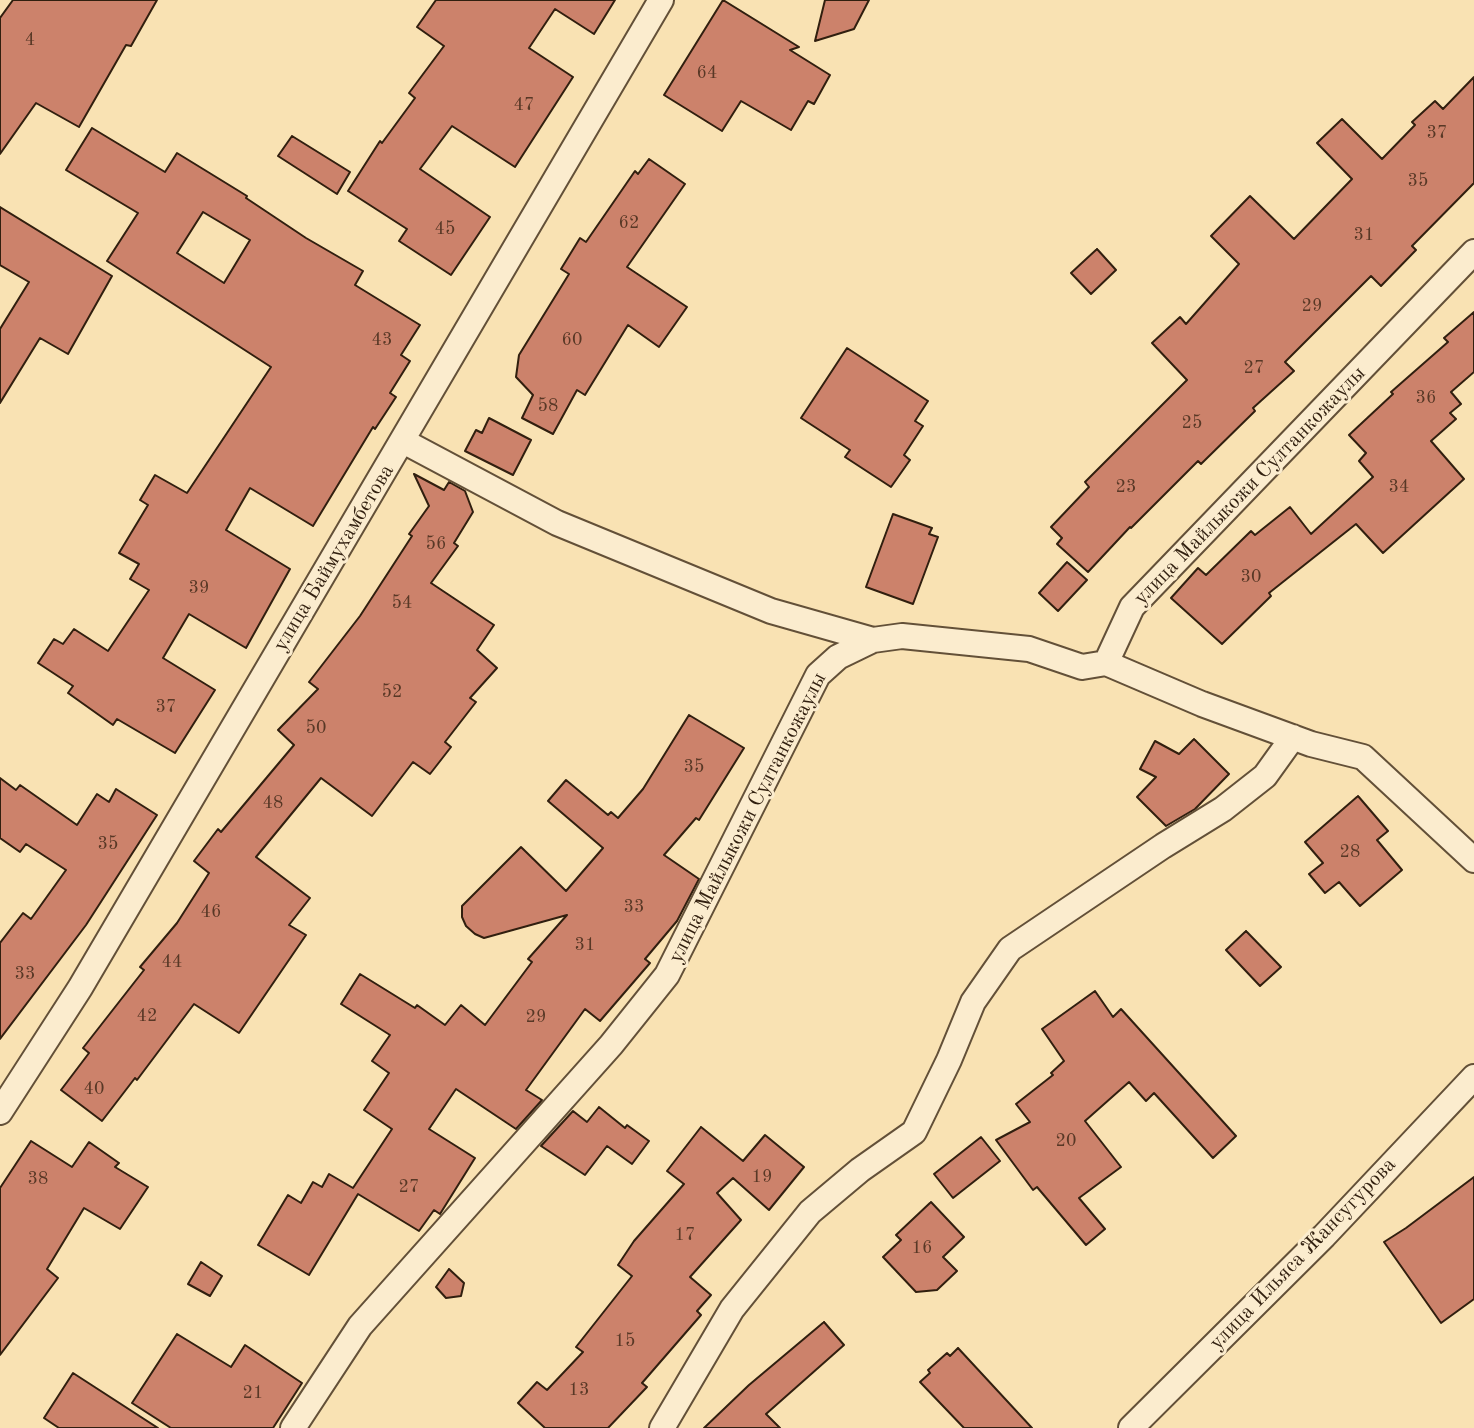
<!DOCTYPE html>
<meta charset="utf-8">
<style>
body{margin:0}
canvas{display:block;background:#f9e2b3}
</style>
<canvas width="1474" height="1428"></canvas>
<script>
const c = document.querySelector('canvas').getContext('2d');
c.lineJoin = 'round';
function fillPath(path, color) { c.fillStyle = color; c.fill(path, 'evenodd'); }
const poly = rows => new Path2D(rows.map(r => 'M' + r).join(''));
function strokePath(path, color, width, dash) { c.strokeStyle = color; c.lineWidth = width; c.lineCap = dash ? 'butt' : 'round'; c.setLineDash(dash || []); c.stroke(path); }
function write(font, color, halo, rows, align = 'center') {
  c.font = font + ' "Old Standard TT",serif'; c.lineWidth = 6; c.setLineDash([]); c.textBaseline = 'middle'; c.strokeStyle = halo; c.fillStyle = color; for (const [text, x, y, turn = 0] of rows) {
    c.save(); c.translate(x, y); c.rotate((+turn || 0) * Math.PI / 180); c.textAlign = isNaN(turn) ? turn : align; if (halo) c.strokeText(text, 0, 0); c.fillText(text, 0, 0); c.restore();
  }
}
const building = poly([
 [13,0,157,0,131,46,126,45,79,127,36,103,0,154,0,18,13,0],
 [436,0,615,0,594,34,555,9,529,48,573,77,515,167,452,126,420,169,490,217,451,275,399,241,407,229,348,191,380,141,382,143,415,98,409,93,444,46,417,27,436,0],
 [723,0,799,47,790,50,830,75,814,104,808,101,791,130,741,101,722,131,664,95,723,0],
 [825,0,869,0,854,29,815,41,825,0],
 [1474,77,1474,183,1412,246,1416,250,1381,286,1371,276,1285,362,1294,371,1253,408,1255,411,1201,464,1198,461,1131,528,1130,527,1088,572,1057,544,1062,538,1051,527,1089,487,1085,482,1187,380,1152,343,1180,317,1186,324,1239,264,1211,236,1250,196,1294,239,1352,179,1317,143,1342,119,1382,159,1415,125,1412,122,1435,101,1443,109,1474,77],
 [92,128,165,172,177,153,247,196,246,198,306,238,363,271,355,285,420,325,401,355,410,361,390,393,396,397,375,429,373,427,313,526,250,488,226,530,290,569,246,648,189,614,163,658,215,690,175,753,117,719,113,725,68,693,73,686,38,663,54,639,63,644,74,629,108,651,149,590,130,579,139,564,119,553,148,505,140,500,155,475,187,493,271,367,107,261,138,213,66,170,92,128],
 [203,212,250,240,224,283,177,253,203,212],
 [292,136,350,172,337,194,278,156,292,136],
 [649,159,685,184,627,267,687,307,659,347,628,325,585,395,577,390,553,434,522,418,533,395,516,377,519,355,569,274,561,269,580,238,586,242,635,171,638,174,649,159],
 [0,207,112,276,68,354,40,338,0,403,0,329,29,282,0,265,0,207],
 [1097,249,1116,270,1091,294,1071,273,1097,249],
 [1474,312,1474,372,1451,392,1461,404,1450,413,1456,419,1431,441,1464,479,1383,553,1356,524,1269,593,1271,596,1222,644,1171,598,1198,568,1206,575,1251,531,1255,535,1290,507,1311,534,1373,477,1359,461,1366,453,1349,435,1393,394,1391,392,1448,342,1444,338,1474,312],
 [847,348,928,401,915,421,923,426,904,455,910,460,891,487,845,457,850,450,801,418,847,348],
 [489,418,531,440,513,475,465,451,476,430,482,433,489,418],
 [414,474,444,490,449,482,465,491,473,512,454,543,458,546,431,583,494,625,477,650,497,668,470,698,476,702,445,742,451,747,430,774,413,762,372,816,321,778,256,857,310,898,289,925,306,935,239,1033,194,1004,137,1080,135,1078,102,1121,61,1090,89,1053,83,1048,144,970,140,967,177,923,209,873,194,861,218,829,221,832,294,745,278,730,318,689,309,682,360,616,412,536,409,534,429,506,414,474],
 [893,514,932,528,929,534,938,537,913,604,866,587,893,514],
 [1067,562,1087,580,1058,611,1039,593,1067,562],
 [689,715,744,748,699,820,696,818,664,855,699,879,677,921,645,959,650,963,600,1021,585,1009,526,1090,542,1100,516,1129,456,1089,429,1129,475,1158,440,1214,434,1210,419,1231,358,1194,309,1275,258,1245,288,1195,301,1203,313,1182,322,1187,329,1174,353,1188,392,1129,364,1110,389,1073,372,1061,390,1035,341,1004,360,974,415,1008,417,1005,445,1025,461,1005,485,1025,532,962,528,959,567,915,484,938,475,934,466,926,462,917,462,906,521,847,566,891,603,848,548,801,566,780,608,815,611,812,618,818,643,789,689,715],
 [1194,739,1229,774,1195,809,1166,826,1137,797,1156,777,1140,769,1155,741,1179,754,1194,739],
 [0,778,16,790,20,785,77,825,97,794,109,802,116,789,157,815,86,925,0,1039,0,943,23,913,31,919,66,870,26,844,20,852,0,838,0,778],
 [1358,796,1388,831,1377,840,1402,870,1360,906,1339,882,1325,893,1309,874,1323,863,1305,842,1358,796],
 [1246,931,1281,967,1260,986,1226,950,1246,931],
 [1095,991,1113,1017,1121,1009,1236,1136,1213,1158,1154,1093,1146,1101,1129,1082,1085,1121,1121,1167,1079,1198,1105,1229,1086,1245,1037,1187,1033,1190,996,1140,1030,1122,1016,1104,1053,1075,1051,1073,1064,1061,1042,1029,1095,991],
 [599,1107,625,1128,627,1125,649,1141,632,1164,607,1146,585,1175,541,1146,573,1111,587,1122,599,1107],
 [701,1127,743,1161,765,1135,804,1167,769,1210,733,1178,717,1193,741,1220,690,1277,711,1295,697,1311,701,1315,642,1383,647,1387,608,1428,545,1428,518,1403,537,1382,547,1390,583,1352,576,1347,632,1276,618,1265,634,1241,684,1184,667,1171,701,1127],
 [981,1137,1000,1161,953,1198,934,1174,981,1137],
 [31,1141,72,1167,89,1142,119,1163,115,1167,148,1187,120,1229,84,1208,47,1269,58,1278,0,1355,0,1188,31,1141],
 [1474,1177,1474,1299,1441,1323,1384,1242,1406,1228,1474,1177],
 [931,1202,964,1237,943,1257,957,1271,937,1290,916,1292,883,1257,901,1240,896,1235,931,1202],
 [201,1262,222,1276,210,1296,188,1284,201,1262],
 [449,1269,464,1283,461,1296,446,1298,436,1287,449,1269],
 [824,1322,844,1345,766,1414,780,1428,704,1428,749,1385,824,1322],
 [177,1334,231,1367,245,1345,302,1383,273,1428,171,1428,132,1403,177,1334],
 [958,1348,1032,1428,964,1428,920,1382,930,1373,928,1370,947,1353,950,1356,958,1348],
 [73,1373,158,1428,59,1428,44,1418,73,1373]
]);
fillPath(building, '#cc826b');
strokePath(building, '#311f0f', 2);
const street = poly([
 [403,441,557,523,771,611,873,640],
 [1106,663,1132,607,1474,252],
 [1106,663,1202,704,1311,744,1363,757,1474,860],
 [0,1112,80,988,661,0],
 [293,1428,360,1326,611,1045,667,975,818,675,838,657,873,640,902,636,1029,649,1082,667,1106,663],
 [662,1428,732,1309,810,1212,860,1170,914,1132,949,1060,973,1002,1010,949,1163,846,1223,809,1265,776,1293,737],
 [1131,1428,1324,1236,1474,1077]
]);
strokePath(street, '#635038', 28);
strokePath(street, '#fbecce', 24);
write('18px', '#583826', null, [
 ["4",30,40],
 ["64",707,73],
 ["47",524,105],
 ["37",1437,133],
 ["35",1418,181],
 ["62",629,223],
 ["45",445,229],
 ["31",1364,235],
 ["29",1312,306],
 ["43",382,340],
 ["60",572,340],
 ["27",1254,368],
 ["36",1426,398],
 ["58",548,406],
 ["25",1192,423],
 ["23",1126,487],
 ["34",1399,487],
 ["56",436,544],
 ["30",1251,577],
 ["39",199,588],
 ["54",402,603],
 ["52",392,692],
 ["37",166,707],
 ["50",316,728],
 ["35",694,767],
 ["48",273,803],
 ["35",108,844],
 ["28",1350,852],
 ["33",634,907],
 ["46",211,912],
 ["31",585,945],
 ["44",172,962],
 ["33",25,974],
 ["42",147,1016],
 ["29",536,1017],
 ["40",94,1089],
 ["20",1066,1141],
 ["19",762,1177],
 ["38",38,1179],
 ["27",409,1187],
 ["17",685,1235],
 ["16",922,1248],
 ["15",625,1341],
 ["13",579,1390],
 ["21",253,1393]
]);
write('21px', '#311f0f', '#fbecce', [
 ["улица Майлыкожи Султанкожаулы",1250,486,-46],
 ["улица Баймухамбетова",334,558,-59],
 ["улица Майлыкожи Султанкожаулы",748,818,-63],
 ["улица Ильяса Жансугурова",1303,1254,-46]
]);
</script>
